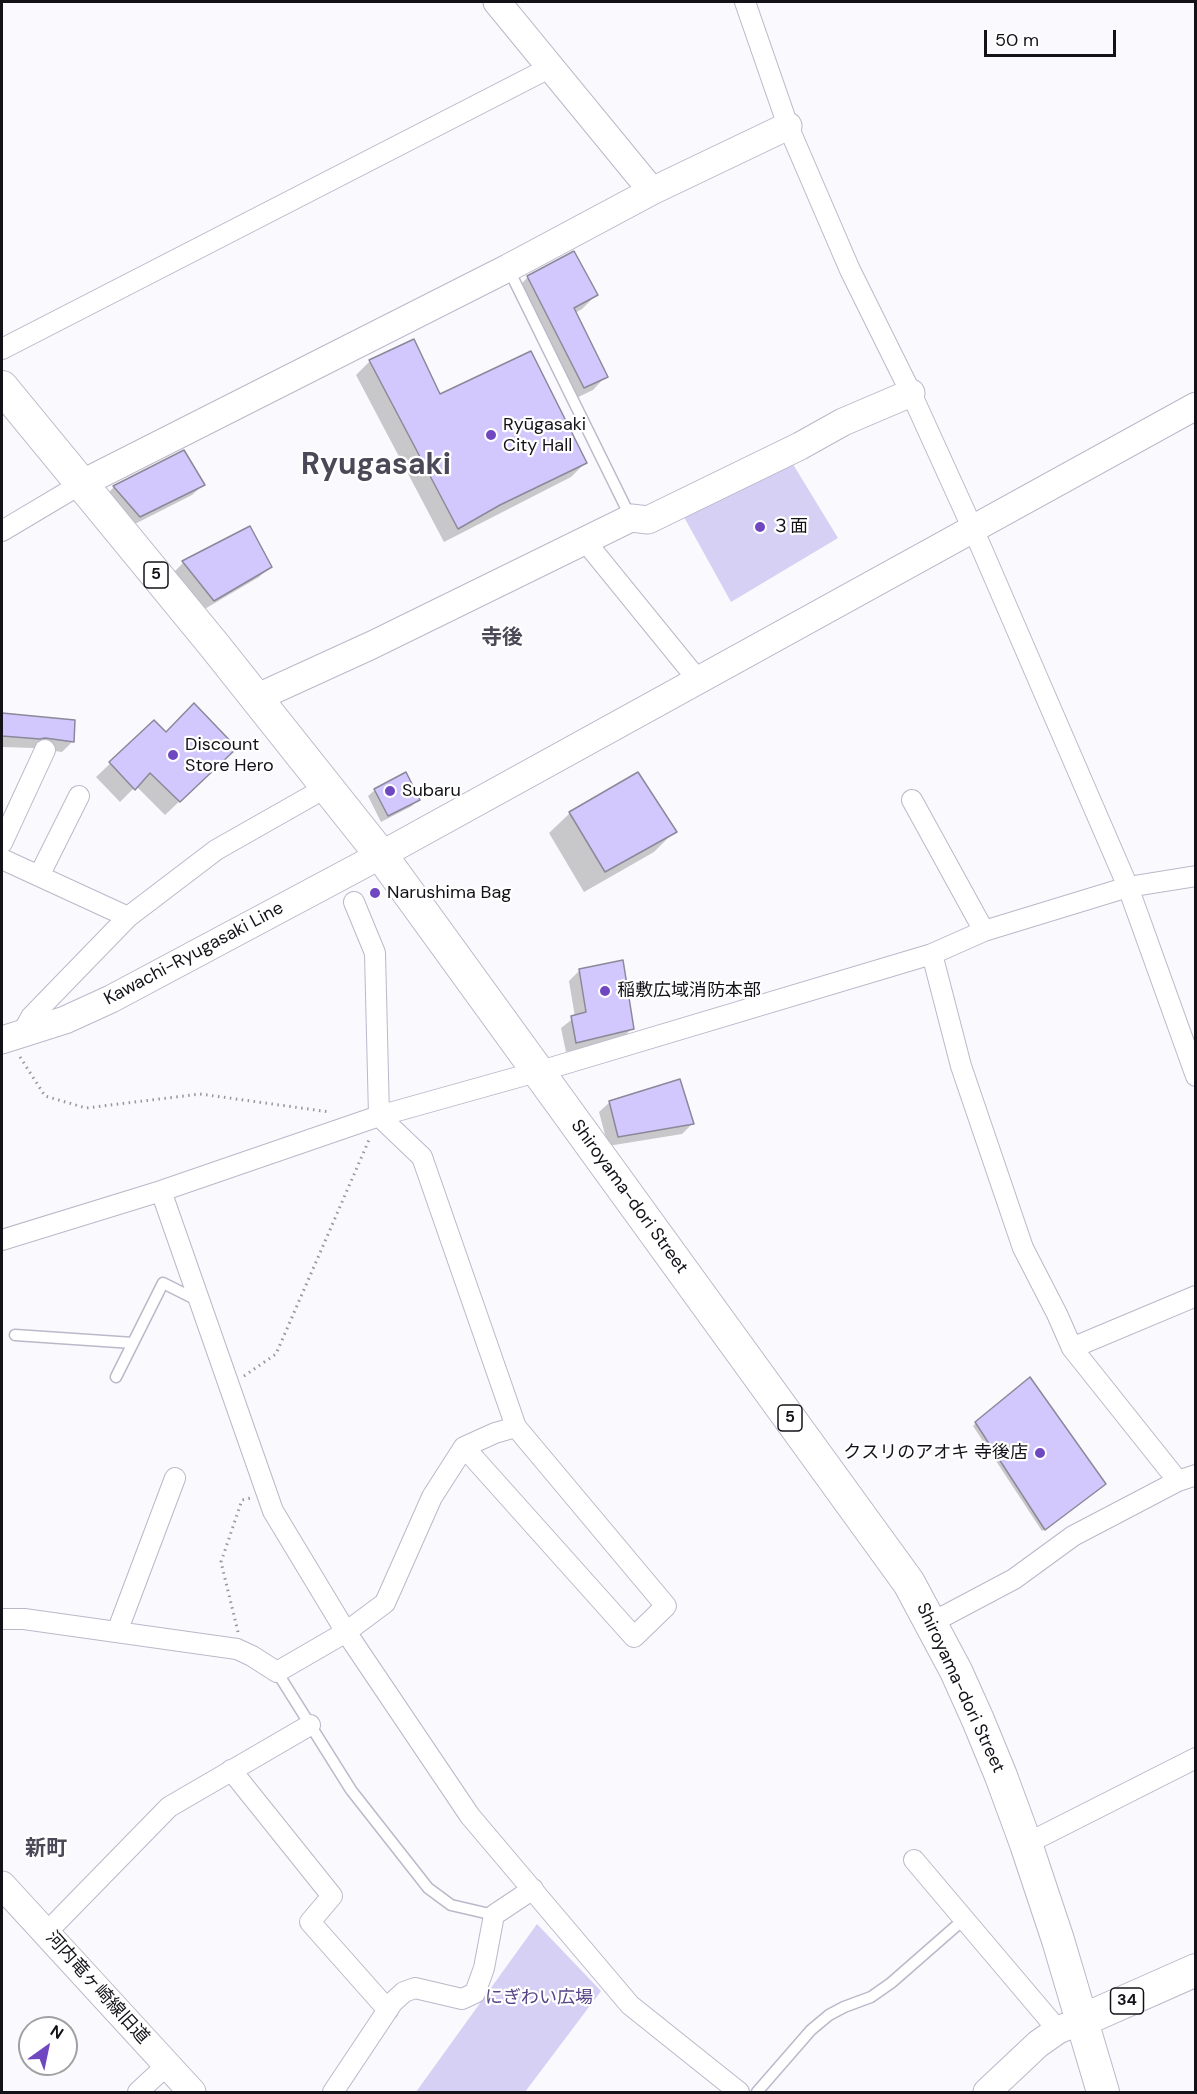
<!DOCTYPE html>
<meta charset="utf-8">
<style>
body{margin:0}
#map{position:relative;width:1197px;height:2094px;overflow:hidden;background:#faf9fd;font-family:"DM Sans",sans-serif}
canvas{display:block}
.frame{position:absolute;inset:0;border:3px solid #131218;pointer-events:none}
.north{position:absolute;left:18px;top:2016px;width:60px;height:60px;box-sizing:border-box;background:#fff;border:2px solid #a1a0a3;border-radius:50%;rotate:33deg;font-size:16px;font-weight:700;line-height:24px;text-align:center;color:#131218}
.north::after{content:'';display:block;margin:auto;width:21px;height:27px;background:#6f48c1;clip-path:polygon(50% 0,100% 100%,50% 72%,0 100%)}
.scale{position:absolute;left:984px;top:30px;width:132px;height:27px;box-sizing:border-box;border:3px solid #131218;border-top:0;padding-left:8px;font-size:18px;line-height:21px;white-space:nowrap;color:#131218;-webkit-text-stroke:4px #fff;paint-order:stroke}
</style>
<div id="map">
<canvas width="1197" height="2094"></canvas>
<div class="frame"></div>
<div class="north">N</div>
<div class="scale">50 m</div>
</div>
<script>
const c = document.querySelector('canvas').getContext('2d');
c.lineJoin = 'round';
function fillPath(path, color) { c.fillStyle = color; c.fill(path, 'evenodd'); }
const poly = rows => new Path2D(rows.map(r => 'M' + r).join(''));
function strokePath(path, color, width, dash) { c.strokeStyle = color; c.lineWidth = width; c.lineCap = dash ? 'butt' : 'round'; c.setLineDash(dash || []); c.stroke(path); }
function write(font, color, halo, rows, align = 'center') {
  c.font = font + ' "DM Sans","Noto Sans JP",sans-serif'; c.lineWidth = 4.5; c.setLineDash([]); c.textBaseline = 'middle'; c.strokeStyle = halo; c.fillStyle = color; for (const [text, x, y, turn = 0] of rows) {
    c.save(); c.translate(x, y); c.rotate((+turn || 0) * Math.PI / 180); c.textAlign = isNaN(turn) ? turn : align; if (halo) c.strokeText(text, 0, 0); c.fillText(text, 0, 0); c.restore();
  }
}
fillPath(poly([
 [791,461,838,538,731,602,684,517],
 [537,1924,601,1991,525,2092,416,2092]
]), '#d6d0f4');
fillPath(poly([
 [528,277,596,295,582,309,575,313,606,376,593,390,570,401,514,291],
 [370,361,440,396,585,463,571,477,444,542,356,375],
 [183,452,203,485,192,495,129,527,104,497,114,487],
 [250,528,270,567,259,577,203,610,173,573,183,563],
 [2,714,73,722,72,742,62,752,33,748,2,747],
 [154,722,165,734,221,762,165,815,136,786,120,802,96,777],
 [375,790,418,799,412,806,381,822,368,796],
 [570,813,675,831,654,852,584,892,549,833],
 [579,971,632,1028,622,1039,566,1052,561,1028,575,1017,569,981],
 [610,1102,693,1123,682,1134,608,1146,599,1112],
 [976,1423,1102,1487,1042,1531,973,1426]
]), '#0003');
const building = poly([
 [574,251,598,295,574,308,608,377,584,388,527,276,574,251],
 [414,339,440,394,531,351,587,463,500,505,458,529,369,360,414,339],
 [184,450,205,485,140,517,113,486,184,450],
 [250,526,272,567,214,601,182,561,250,526],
 [194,703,237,748,180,802,150,773,135,790,109,762,154,720,166,732,194,703],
 [2,713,75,720,74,742,45,738,40,739,2,736,2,713],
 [406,772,420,800,388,816,374,789,406,772],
 [638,772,677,832,605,872,569,812,638,772],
 [623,960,634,1029,576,1043,571,1016,586,1012,579,969,623,960],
 [680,1079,694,1124,618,1137,609,1101,680,1079],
 [1030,1377,1106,1484,1045,1530,975,1422,1030,1377]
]);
fillPath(building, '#d3c8fe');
strokePath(building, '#8b8899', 1.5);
const lane = poly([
 [508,268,631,518],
 [15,1335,133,1343],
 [116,1377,163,1283,199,1301],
 [277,1672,351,1790,428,1888,451,1905,494,1915],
 [757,2092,811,2030,829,2015,844,2007,871,1997,891,1983,963,1920]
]);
const street = poly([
 [745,2,788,126,850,270,911,393,981,547,1128,887,1196,1076],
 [2,349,551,67],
 [2,531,81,484],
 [585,541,698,680],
 [912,800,984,931],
 [2,843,45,750],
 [2,859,128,917],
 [39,876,79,796],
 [932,954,961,1066,1023,1248,1057,1314,1072,1348,1178,1481],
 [21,1035,31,1017,128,917,216,850,327,787],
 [161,1191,273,1511,346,1632,470,1816,630,2005,739,2092],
 [2,1240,161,1191,379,1116,554,1067,932,954,984,931,1128,887,1196,876],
 [1072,1348,1196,1296],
 [464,1447,634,1637,666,1606,516,1427],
 [2,1619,24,1619,237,1649,252,1656,277,1672,346,1632,385,1603,432,1497,464,1447,495,1433,516,1427,422,1157,379,1116,375,953,354,902],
 [931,1623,1014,1579,1073,1536,1178,1481,1196,1475],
 [117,1632,175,1478],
 [231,1770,332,1896,310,1922,388,2010],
 [1026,1844,1196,1758],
 [914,1860,1058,2030],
 [46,1933,169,1807,310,1725],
 [138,2092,167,2065],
 [333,2092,393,2002,404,1992,415,1988,462,1999,475,1993,484,1968,494,1915,533,1889]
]);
const secondary = poly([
 [497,2,652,191],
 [81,484,508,268,652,191,788,126],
 [256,698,372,645,631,518,648,520,800,446,843,422,911,393],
 [2,1040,65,1020,111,999,381,855,1196,406],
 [2,1885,192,2092],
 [987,2092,1038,2044,1058,2030,1083,2020]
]);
const primary = poly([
 [2,387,214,645,381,855,909,1583,956,1671,978,1720,1001,1776,1026,1844,1058,1940,1103,2092],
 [1083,2020,1196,1970]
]);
strokePath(lane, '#bbb8ca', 13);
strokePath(street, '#bbb8ca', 22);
strokePath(secondary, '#bbb8ca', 29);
strokePath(primary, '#bbb8ca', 34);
strokePath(poly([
 [20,1057,45,1096,86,1108,200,1094,330,1112],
 [244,1376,276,1354,369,1140],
 [238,1632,221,1562,242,1500,251,1498]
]), '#97969b', 3, [1.5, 4.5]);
strokePath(lane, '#fff', 10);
strokePath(street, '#fff', 20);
strokePath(secondary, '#fff', 27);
strokePath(primary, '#fff', 32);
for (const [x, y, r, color] of [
 [491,435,6,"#6f48c1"],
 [760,527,6,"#6f48c1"],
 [173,755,6,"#6f48c1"],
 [390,791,6,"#6f48c1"],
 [375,893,6,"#6f48c1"],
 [605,991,6,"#6f48c1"],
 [1040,1453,6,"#6f48c1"]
]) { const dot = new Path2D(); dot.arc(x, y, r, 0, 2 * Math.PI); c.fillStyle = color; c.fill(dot); strokePath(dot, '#fff', 2); }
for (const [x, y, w] of [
 [156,575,24],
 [790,1418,24],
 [1127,2001,33]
]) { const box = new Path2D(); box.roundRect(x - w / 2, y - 13, w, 26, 4.5); c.fillStyle = '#fff'; c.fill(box); strokePath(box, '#131218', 1.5); }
write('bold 16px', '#131218', null, [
 ["5",156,575],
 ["5",790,1418],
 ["34",1127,2001]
]);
write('18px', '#131218', '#fff', [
 ["Ryūgasaki",503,425],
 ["City Hall",503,446],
 ["３面",772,527],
 ["Discount",185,745],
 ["Store Hero",185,766],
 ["Subaru",402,791],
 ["Narushima Bag",387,893],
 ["稲敷広域消防本部",617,991],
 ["クスリのアオキ 寺後店",1028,1453,"right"]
], 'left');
write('18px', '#131218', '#fff', [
 ["Kawachi-Ryugasaki Line",194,954,-28],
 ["Shiroyama-dori Street",629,1197,54],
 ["Shiroyama-dori Street",960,1688,65],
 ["河内竜ヶ崎線旧道",97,1988,48]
]);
write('18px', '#574587', '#fff', [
 ["にぎわい広場",539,1998]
]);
write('bold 21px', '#4b4857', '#fff', [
 ["寺後",502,638],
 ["新町",46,1849]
]);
write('bold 30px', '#4b4857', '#fff', [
 ["Ryugasaki",376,466]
]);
</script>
